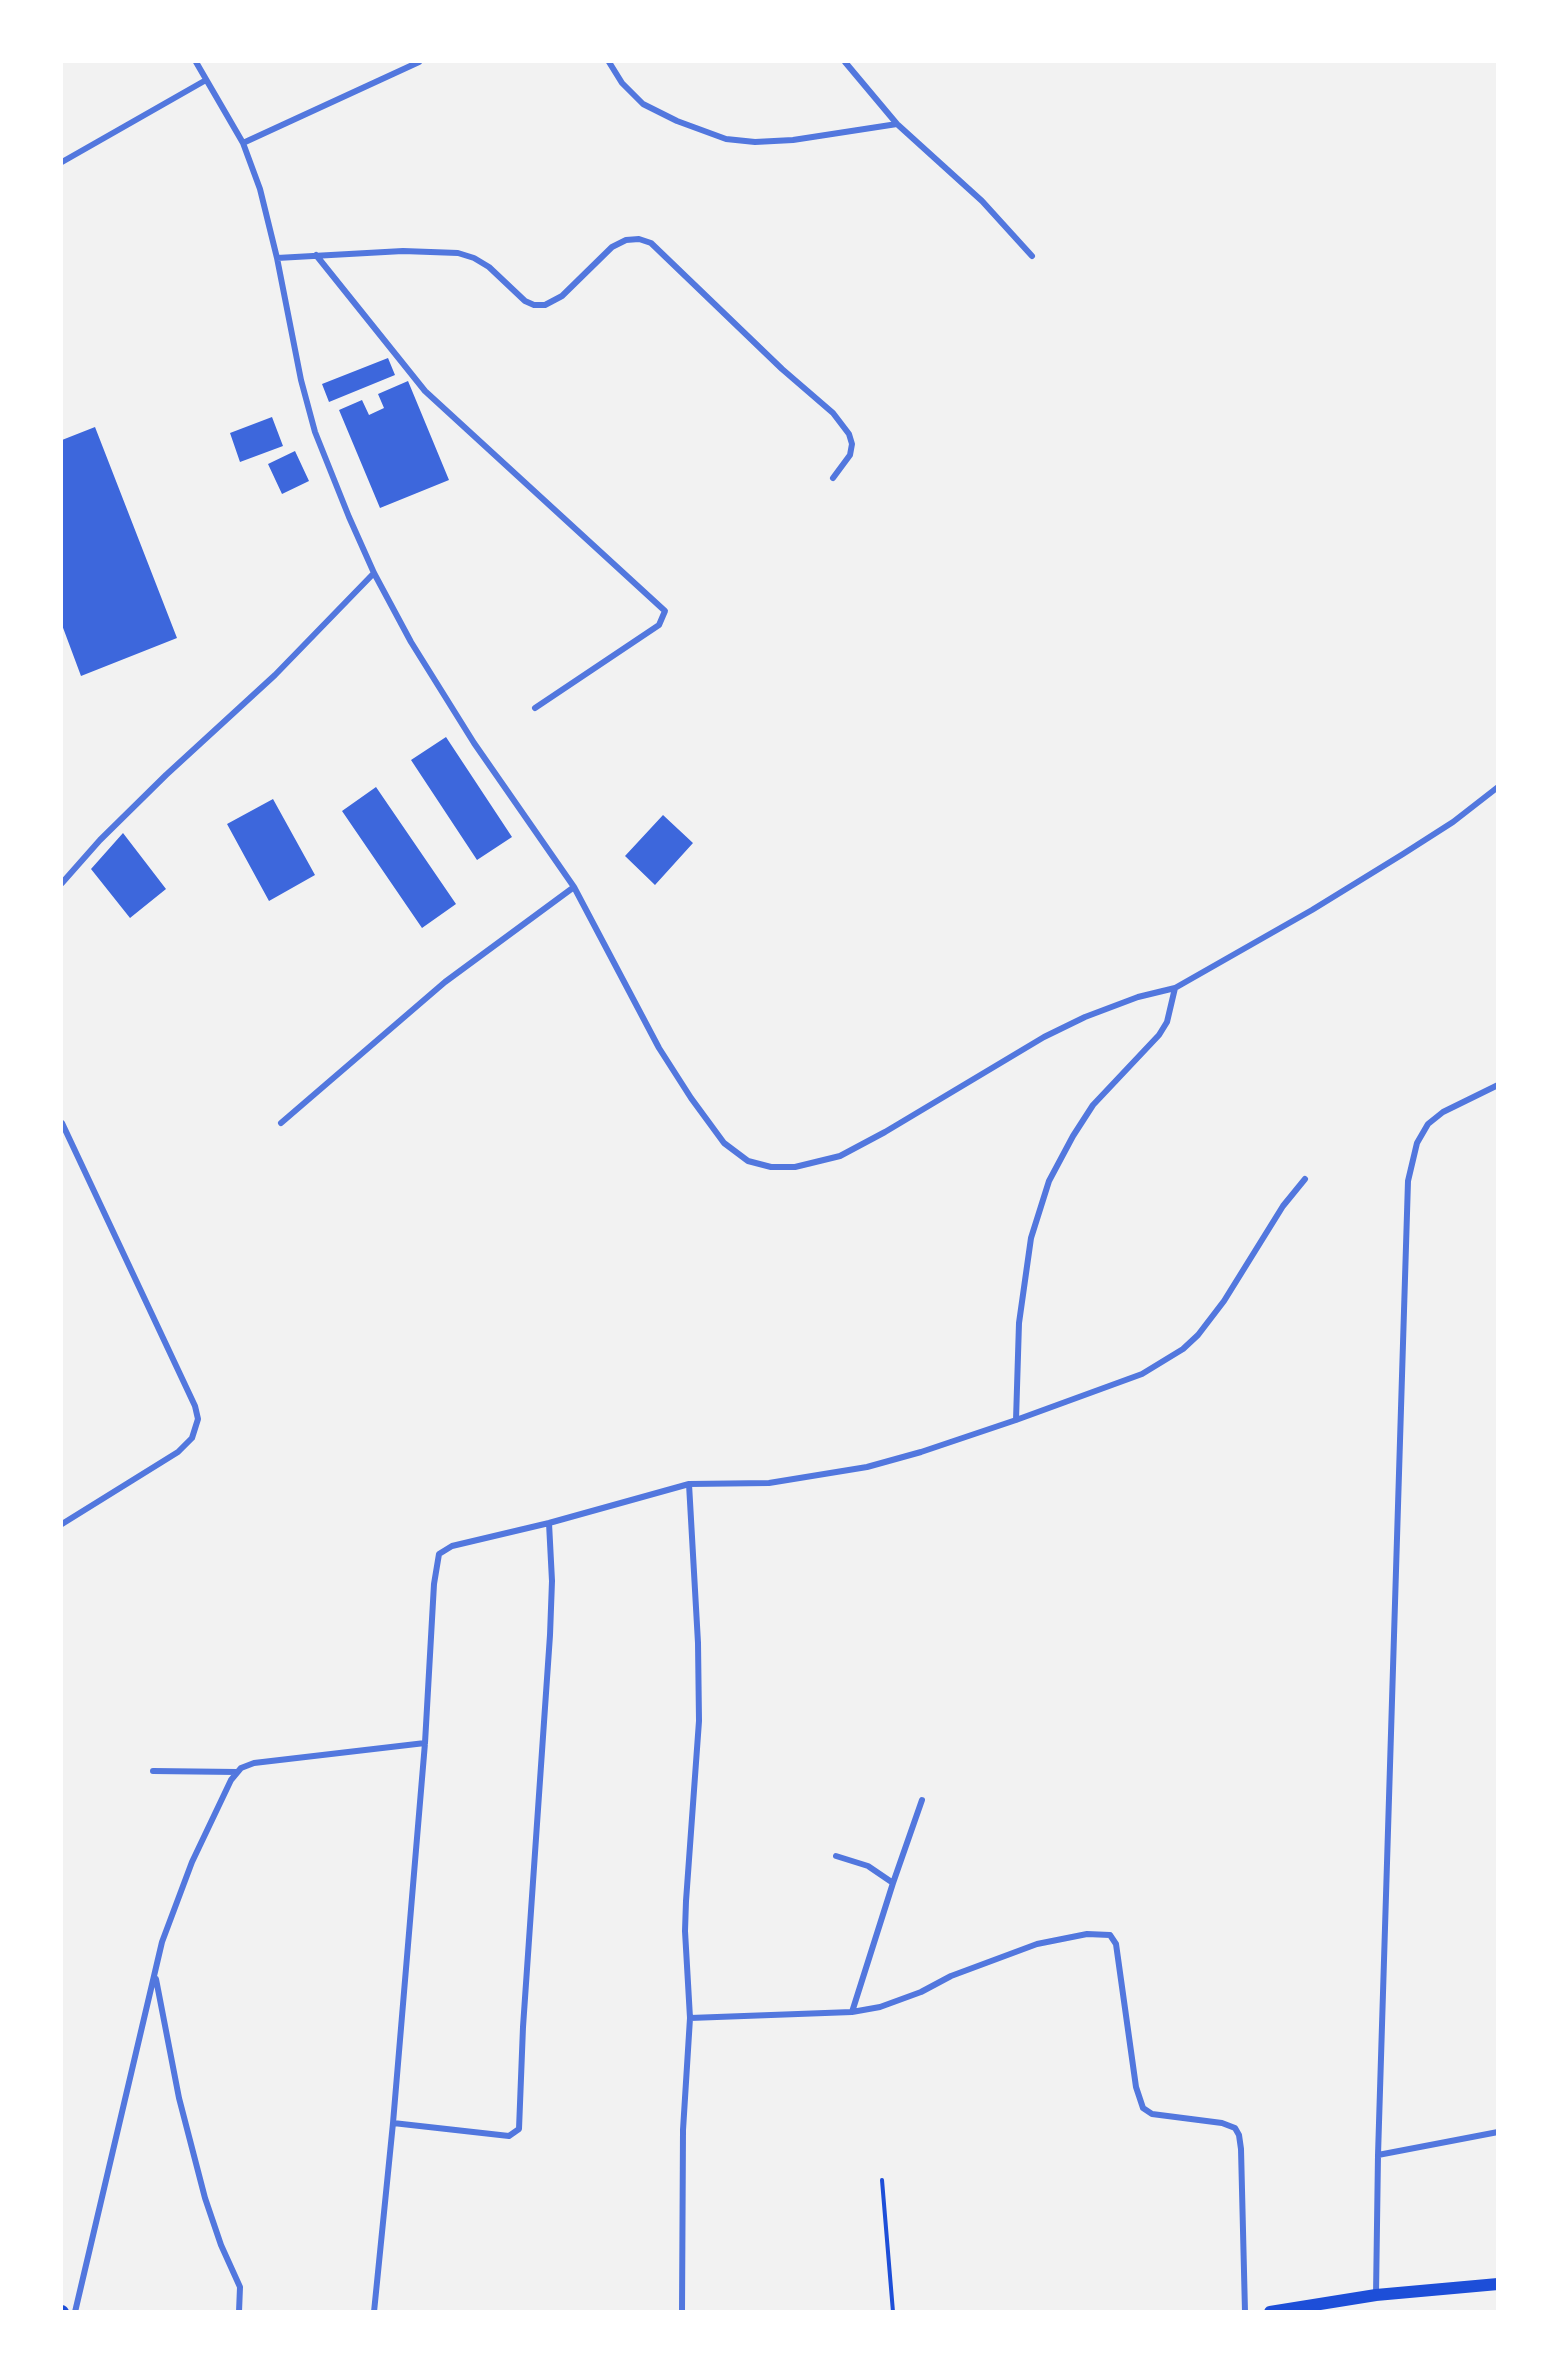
<!DOCTYPE html>
<style>
body{margin:0}
#map{position:relative;width:1559px;height:2373px;overflow:hidden;background:#f2f2f2;font-family:Lato,sans-serif}
canvas{display:block}
.frame{position:absolute;inset:0;border:63px solid #fff;pointer-events:none}
</style>
<div id="map">
<canvas width="1559" height="2373"></canvas>
<div class="frame"></div>
</div>
<script>
const c = document.querySelector('canvas').getContext('2d');
c.lineJoin = 'round';
function fillPath(path, color) { c.fillStyle = color; c.fill(path, 'evenodd'); }
const poly = rows => new Path2D(rows.map(r => 'M' + r).join(''));
function strokePath(path, color, width, dash) { c.strokeStyle = color; c.lineWidth = width; c.lineCap = dash ? 'butt' : 'round'; c.setLineDash(dash || []); c.stroke(path); }
fillPath(poly([
 [388,358,395,375,329,402,322,384],
 [408,381,449,480,380,508,339,410,362,400,369,415,384,408,378,394],
 [272,417,283,446,240,462,230,433],
 [95,427,177,638,81,676,62,625,62,440],
 [295,451,309,481,282,494,268,464],
 [446,737,512,837,477,860,411,760],
 [376,787,456,904,422,928,342,811],
 [273,799,315,875,269,901,227,824],
 [663,815,693,843,655,885,625,856],
 [123,833,166,889,130,918,91,869]
]), '#3d67dc');
strokePath(poly([
 [882,2180,893,2312]
]), '#1d4ed8', 4);
strokePath(poly([
 [196,62,243,143,260,189,277,258,301,380,315,432,349,517,374,573,411,642,474,743,574,887,659,1048,691,1098,724,1143,748,1161,771,1167,795,1167,840,1156,885,1132,1044,1037,1085,1017,1138,997,1175,988,1312,910,1403,854,1453,822,1498,787],
 [609,62,622,83,643,104,677,121,726,139,755,142,793,140,897,124],
 [845,62,897,124,982,201,1032,256],
 [243,143,419,62],
 [62,162,206,80],
 [316,255,425,391,665,611,659,625,535,708],
 [277,258,403,251,458,253,474,258,489,267,525,301,534,305,545,305,562,296,612,247,626,240,639,239,651,243,782,369,833,413,849,434,852,444,850,455,833,478],
 [62,883,100,840,166,775,275,675,374,573],
 [62,1123,195,1406,198,1419,192,1438,178,1452,62,1524],
 [281,1123,445,982,574,887],
 [1016,1420,1019,1323,1031,1238,1049,1181,1073,1136,1093,1105,1159,1035,1167,1022,1175,988],
 [153,1771,237,1772],
 [836,1856,868,1866,893,1883,852,2012],
 [893,1883,922,1800],
 [156,1979,179,2098,205,2198,221,2245,240,2287,239,2312],
 [690,2018,852,2012,880,2007,921,1992,951,1976,1037,1944,1087,1934,1110,1935,1116,1944,1136,2087,1143,2108,1152,2114,1222,2123,1235,2128,1239,2135,1241,2149,1245,2312],
 [393,2123,509,2136,519,2129,523,2027,550,1635,552,1581,549,1523],
 [1378,2155,1498,2132],
 [1376,2295,1378,2155,1408,1181,1417,1143,1428,1124,1443,1112,1498,1085],
 [75,2312,162,1942,192,1862,231,1780,241,1768,254,1763,425,1743],
 [374,2312,393,2123,425,1743,434,1584,439,1554,452,1546,549,1523,689,1484,769,1483,867,1467,921,1452,1016,1420,1142,1374,1183,1349,1198,1335,1224,1301,1283,1206,1305,1179],
 [682,2312,683,2130,690,2018,685,1931,686,1901,699,1721,698,1643,689,1484]
]), '#5277de', 6);
strokePath(poly([
 [62,2311,63,2312],
 [1270,2312,1376,2295,1498,2284]
]), '#1d4ed8', 12);
</script>
